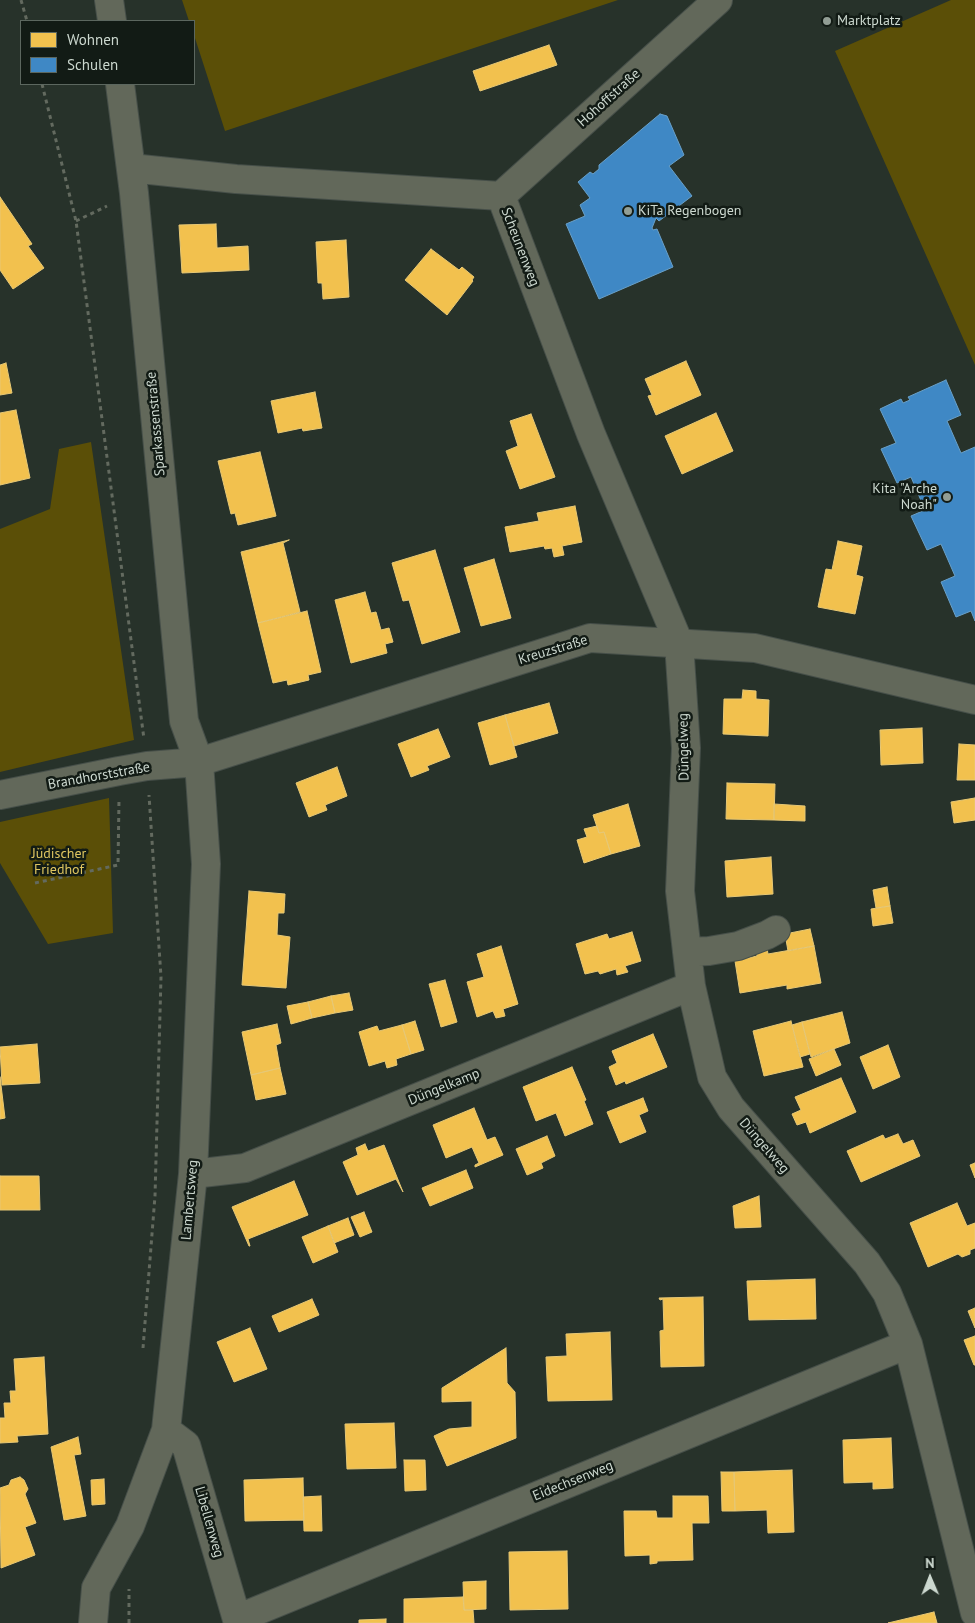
<!DOCTYPE html>
<meta charset="utf-8">
<style>
body{margin:0}
#map{position:relative;width:975px;height:1623px;overflow:hidden;background:#27322a;font-family:"PT Sans",sans-serif}
canvas{display:block}
.legend{position:absolute;left:20px;top:20px;width:175px;height:65px;box-sizing:border-box;background:#121b15;border:1px solid #5c675f;margin:0;padding:6px 9px;list-style:none;font-size:15px;color:#ccd8cf}
.legend li{display:flex;align-items:center;gap:10px;height:25px}
.legend b{width:25px;border:1px solid #5c675f}
.north{position:absolute;left:905px;top:1553px;width:50px;height:50px;-webkit-text-stroke:4px #121b15;paint-order:stroke;rotate:359deg;font-size:14px;font-weight:700;line-height:20px;text-align:center;color:#ccd8cf}
.north::after{content:'';display:block;margin:auto;width:18px;height:22px;background:#ccd8cf;clip-path:polygon(50% 0,100% 100%,50% 72%,0 100%)}
</style>
<div id="map">
<canvas width="975" height="1623"></canvas>
<ul class="legend">
<li><b style="height:14px;background:#f2c14e"></b>Wohnen</li>
<li><b style="height:14px;background:#3f88c5"></b>Schulen</li>
</ul>
<div class="north">N</div>
</div>
<script>
const context = document.querySelector('canvas').getContext('2d');
context.lineJoin = 'round';
function fill(path, color) {
  context.fillStyle = color;
  context.fill(path, 'evenodd');
}
function toPath(rows) {
  const path = new Path2D();
  for (const r of rows) {
    path.moveTo(r[0], r[1]);
    for (let i = 2; i < r.length; i += 2) path.lineTo(r[i], r[i + 1]);
  }
  return path;
}
function trace(path, color, width, dash) {
  context.strokeStyle = color;
  context.lineWidth = width;
  context.lineCap = dash ? 'butt' : 'round';
  context.setLineDash(dash || []);
  context.stroke(path);
}
function label(font, color, halo, rows, align = 'center') {
  context.font = font + ' "PT Sans",sans-serif';
  context.lineWidth = 5;
  context.setLineDash([]);
  context.textBaseline = 'middle';
  context.strokeStyle = halo;
  context.fillStyle = color;
  for (const [text, x, y, turn = 0] of rows) {
    context.save();
    context.translate(x, y);
    context.rotate((+turn || 0) * Math.PI / 180);
    context.textAlign = isNaN(turn) ? turn : align;
    if (halo) context.strokeText(text, 0, 0);
    context.fillText(text, 0, 0);
    context.restore();
  }
}
const green = toPath([
 [182,0,618,0,225,131,194,35,194,21,189,21],
 [951,0,975,0,975,365,835,51],
 [91,442,134,740,0,772,0,529,50,509,59,449],
 [109,798,113,933,48,944,0,863,0,822]
]);
const homes = toPath([
 [549,45,557,65,480,91,473,71,549,45],
 [0,197,32,244,28,246,44,268,13,289,0,270,0,197],
 [216,224,217,248,248,246,249,270,182,273,179,225,216,224],
 [346,240,349,297,323,299,322,283,318,283,316,242,346,240],
 [431,249,459,270,462,267,474,277,472,280,473,281,447,315,405,280,431,249],
 [686,361,701,395,656,415,648,396,652,395,645,379,686,361],
 [6,363,12,393,0,395,0,365,6,363],
 [315,392,322,428,303,431,302,428,278,433,271,401,315,392],
 [16,410,30,478,0,485,0,413,16,410],
 [716,413,733,451,682,474,665,436,716,413],
 [531,414,555,477,520,489,506,451,518,446,510,421,531,414],
 [260,452,276,516,238,525,235,513,231,514,218,461,260,452],
 [575,506,582,542,562,546,564,555,554,557,552,548,545,549,544,546,510,552,505,527,539,521,537,513,575,506],
 [289,540,283,543,300,612,258,623,241,552,289,540],
 [838,541,862,546,856,575,863,577,855,614,818,607,826,569,832,570,838,541],
 [435,550,460,632,422,644,409,600,403,601,392,563,435,550],
 [494,559,511,618,481,626,464,568,494,559],
 [365,592,371,613,376,612,381,630,389,628,393,642,385,644,387,653,351,663,335,600,365,592],
 [307,611,321,672,308,675,309,680,288,685,287,680,273,683,258,623,307,611],
 [743,690,756,691,756,699,769,700,768,736,723,734,724,699,742,699,743,690],
 [549,703,558,733,514,746,505,715,549,703],
 [505,715,517,757,490,765,478,723,505,715],
 [922,728,923,763,881,765,880,730,922,728],
 [438,729,450,757,427,766,429,770,411,777,398,744,438,729],
 [959,744,975,745,975,780,957,780,959,744],
 [337,767,347,796,325,805,327,810,309,817,296,783,337,767],
 [727,783,775,784,774,820,726,819,727,783],
 [975,798,975,820,954,823,951,802,975,798],
 [628,804,640,846,611,854,604,832,599,833,593,815,628,804],
 [774,804,805,806,805,821,774,820,774,804],
 [597,826,599,833,604,832,611,854,584,863,577,840,587,837,584,829,597,826],
 [771,857,773,894,727,897,725,861,771,857],
 [887,887,890,906,876,908,873,890,887,887],
 [249,891,285,894,284,913,278,913,277,935,290,937,286,988,242,985,249,891],
 [890,906,893,923,873,926,871,909,890,906],
 [810,929,814,946,788,951,785,934,810,929],
 [632,932,641,961,625,966,628,972,617,975,616,969,600,974,598,971,585,974,576,944,607,934,609,939,632,932],
 [501,946,518,1004,503,1009,505,1016,496,1018,493,1011,477,1017,467,982,484,977,477,954,501,946],
 [814,946,821,983,787,989,787,985,740,993,735,961,757,956,756,950,767,948,768,954,814,946],
 [445,980,457,1022,441,1027,429,984,445,980],
 [349,993,353,1010,335,1013,331,996,349,993],
 [331,996,335,1013,312,1018,308,1002,331,996],
 [308,1002,312,1018,291,1024,287,1006,308,1002],
 [842,1012,850,1043,811,1057,802,1022,842,1012],
 [415,1021,424,1050,411,1054,402,1025,415,1021],
 [791,1021,803,1067,764,1076,753,1031,791,1021],
 [802,1022,810,1054,800,1057,792,1025,802,1022],
 [277,1024,281,1043,276,1045,280,1068,251,1075,242,1032,277,1024],
 [402,1025,411,1054,396,1059,397,1065,387,1068,385,1061,369,1066,359,1032,377,1026,379,1031,402,1025],
 [653,1034,667,1067,626,1084,625,1081,616,1085,609,1067,617,1063,612,1051,653,1034],
 [37,1044,40,1083,2,1085,0,1047,37,1044],
 [888,1045,900,1077,873,1089,860,1057,888,1045],
 [834,1049,841,1065,816,1076,809,1059,834,1049],
 [572,1067,586,1100,584,1101,593,1124,565,1136,556,1113,536,1121,523,1087,572,1067],
 [280,1068,286,1094,256,1100,251,1075,280,1068],
 [0,1077,5,1118,0,1119,0,1077],
 [841,1078,856,1112,810,1133,806,1122,797,1125,792,1114,801,1110,795,1097,841,1078],
 [643,1098,648,1111,639,1115,646,1132,620,1143,607,1112,643,1098],
 [474,1108,487,1140,495,1137,503,1155,475,1167,475,1165,479,1163,472,1147,446,1158,433,1125,474,1108],
 [898,1134,903,1144,913,1140,920,1156,861,1182,847,1151,883,1135,885,1139,898,1134],
 [547,1136,555,1156,541,1163,543,1168,527,1175,516,1149,547,1136],
 [365,1144,368,1151,384,1145,403,1192,396,1179,357,1195,343,1162,358,1155,356,1148,365,1144],
 [975,1163,975,1178,970,1165,975,1163],
 [466,1170,473,1188,430,1206,422,1188,466,1170],
 [0,1176,39,1176,40,1210,0,1210,0,1176],
 [294,1181,308,1215,248,1239,250,1246,249,1246,232,1207,294,1181],
 [759,1196,761,1227,735,1228,733,1206,759,1196],
 [957,1203,967,1226,975,1223,975,1248,970,1250,970,1254,962,1257,958,1254,928,1267,910,1223,957,1203],
 [364,1212,372,1232,360,1237,351,1217,364,1212],
 [348,1218,354,1235,334,1243,328,1226,348,1218],
 [328,1226,338,1252,313,1263,302,1237,328,1226],
 [815,1279,816,1319,749,1320,747,1281,815,1279],
 [703,1297,704,1366,661,1367,660,1331,664,1330,663,1299,660,1300,659,1298,703,1297],
 [312,1299,319,1315,279,1332,272,1316,312,1299],
 [975,1308,975,1328,968,1311,975,1308],
 [250,1328,267,1369,234,1382,217,1342,250,1328],
 [610,1332,612,1400,548,1401,546,1357,567,1356,566,1334,610,1332],
 [975,1336,975,1365,974,1365,964,1340,975,1336],
 [506,1348,507,1383,515,1392,516,1438,447,1466,434,1436,449,1429,472,1427,472,1401,442,1402,442,1388,506,1348],
 [44,1357,48,1434,17,1436,18,1442,0,1443,0,1418,5,1418,4,1403,11,1403,10,1391,16,1391,14,1359,44,1357],
 [394,1423,396,1468,347,1469,345,1424,394,1423],
 [78,1437,81,1454,74,1455,86,1516,64,1520,51,1447,78,1437],
 [891,1438,893,1488,873,1489,873,1482,844,1483,843,1440,891,1438],
 [404,1460,425,1460,426,1490,405,1491,404,1460],
 [792,1470,794,1532,768,1533,767,1510,735,1511,734,1472,792,1470],
 [721,1472,734,1472,735,1511,722,1511,721,1472],
 [20,1477,24,1480,28,1489,25,1494,36,1523,25,1527,35,1555,1,1568,0,1488,9,1485,11,1480,20,1477],
 [303,1478,304,1520,245,1521,244,1480,303,1478],
 [104,1479,105,1504,92,1505,91,1480,104,1479],
 [321,1496,322,1531,304,1531,303,1497,321,1496],
 [673,1496,708,1496,709,1523,692,1523,693,1560,657,1561,657,1563,650,1564,650,1555,625,1556,624,1511,656,1511,657,1518,673,1518,673,1496],
 [567,1551,568,1609,510,1610,509,1552,567,1551],
 [486,1581,486,1609,464,1610,463,1582,486,1581],
 [463,1597,464,1610,473,1610,474,1623,404,1623,404,1599,463,1597],
 [934,1612,937,1623,888,1623,934,1612],
 [386,1619,386,1623,359,1623,359,1620,386,1619]
]);
const schools = toPath([
 [660,114,667,116,684,155,669,166,692,196,659,221,656,218,652,228,653,230,657,229,673,267,599,299,566,224,585,216,580,205,590,198,578,182,590,172,593,174,599,169,599,165,660,114],
 [946,380,961,415,947,421,961,453,975,447,975,621,971,611,956,617,941,582,955,576,941,544,927,550,911,516,925,510,911,477,897,483,881,449,896,443,880,409,901,399,903,403,910,400,908,397,946,380]
]);
const path = toPath([
 [21,0,27,21],
 [42,84,76,221,144,739],
 [76,221,107,206],
 [35,883,118,865,119,799],
 [143,1348,155,1196,161,977,149,795],
 [129,1623,129,1589]
]);
const minor = toPath([
 [109,0,112,21],
 [131,168,236,179,501,196],
 [501,196,591,434,679,643,686,748,680,891,691,986,712,1077,731,1108,867,1263,887,1293,908,1344,975,1613],
 [501,196,718,0],
 [0,795,119,771,147,766,199,762,590,638,755,648,975,700],
 [687,952,709,951,738,946,767,935,776,930],
 [193,1174,245,1168,691,986],
 [166,1430,186,1445,238,1623],
 [237,1619,908,1344],
 [93,1623,96,1588,130,1526,166,1430,193,1174,206,864,199,762,184,721,134,193,120,84]
]);
const markers = [
 [827,21,5,"#929e95"],
 [628,211,5,"#929e95"],
 [947,497,5,"#929e95"]
];
const poiNames = [
 ["Marktplatz",837,21],
 ["KiTa Regenbogen",638,211],
 ["Kita \"Arche",937,489,"right"],
 ["Noah\"",937,505,"right"]
];
const streetNames = [
 ["Hohoffstraße",609,98,-42],
 ["Scheunenweg",520,247,69],
 ["Sparkassenstraße",156,424,-95],
 ["Kreuzstraße",553,650,-17],
 ["Düngelweg",684,747,-91],
 ["Brandhorststraße",99,776,-10],
 ["Düngelkamp",444,1087,-22],
 ["Düngelweg",764,1146,49],
 ["Lambertsweg",190,1200,-85],
 ["Eidechsenweg",573,1481,-22],
 ["Libellenweg",209,1522,74]
];
const parkNames = [
 ["Jüdischer",59,854],
 ["Friedhof",59,870]
];
fill(green, '#5b4f07');
fill(homes, '#f2c14e');
trace(homes, '#e7c875', 1);
fill(schools, '#3f88c5');
trace(schools, '#69a0c8', 1);
trace(minor, '#464f49', 30);
trace(path, '#636a5f', 3, [4, 4]);
trace(minor, '#62685a', 28);
for (const [x, y, r, color] of markers) {
  const dot = new Path2D();
  dot.arc(x, y, r, 0, 2 * Math.PI);
  context.fillStyle = color;
  context.fill(dot);
  trace(dot, '#121b15', 2);
}
label('14px', '#ccd8cf', '#121b15', poiNames, 'left');
label('14px', '#ccd8cf', '#121b15', streetNames);
label('14px', '#dec560', '#121b15', parkNames);
</script>
